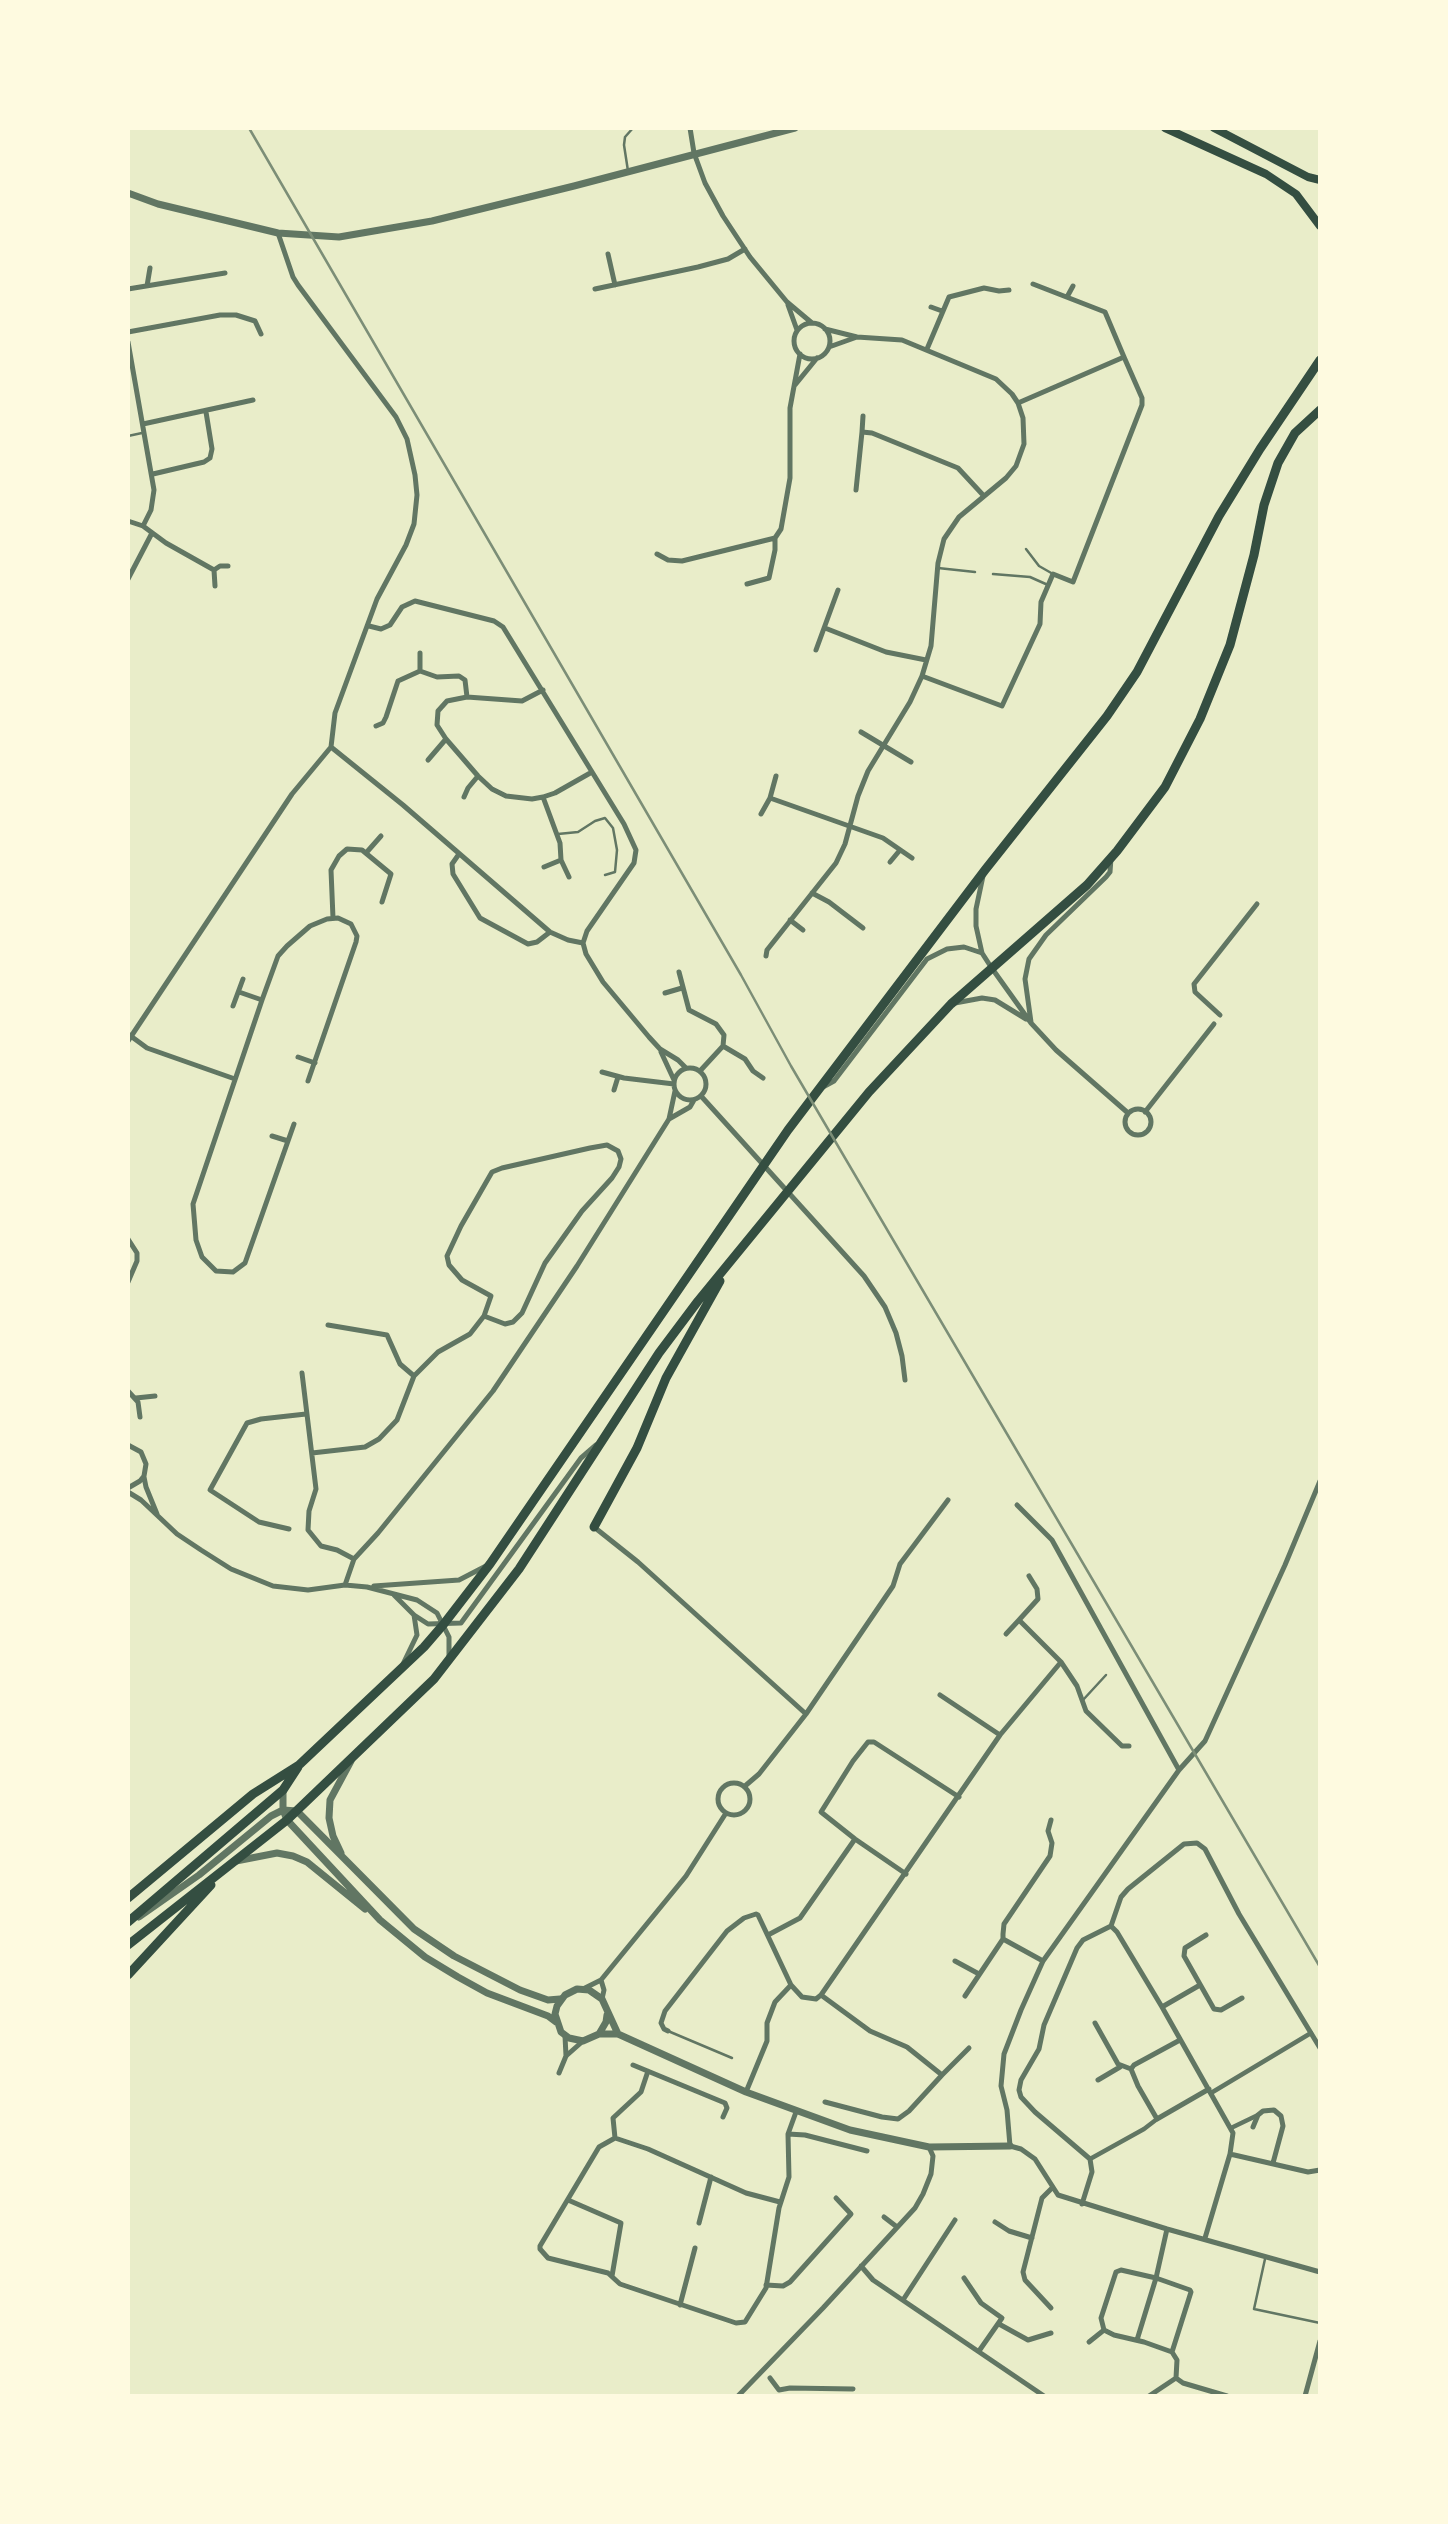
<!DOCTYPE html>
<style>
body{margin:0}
#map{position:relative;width:1448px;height:2524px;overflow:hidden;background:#e9edc9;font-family:"Public Sans",sans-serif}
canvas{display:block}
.frame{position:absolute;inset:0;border:130px solid #fefae0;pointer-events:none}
</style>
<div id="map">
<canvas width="1448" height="2524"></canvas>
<div class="frame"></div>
</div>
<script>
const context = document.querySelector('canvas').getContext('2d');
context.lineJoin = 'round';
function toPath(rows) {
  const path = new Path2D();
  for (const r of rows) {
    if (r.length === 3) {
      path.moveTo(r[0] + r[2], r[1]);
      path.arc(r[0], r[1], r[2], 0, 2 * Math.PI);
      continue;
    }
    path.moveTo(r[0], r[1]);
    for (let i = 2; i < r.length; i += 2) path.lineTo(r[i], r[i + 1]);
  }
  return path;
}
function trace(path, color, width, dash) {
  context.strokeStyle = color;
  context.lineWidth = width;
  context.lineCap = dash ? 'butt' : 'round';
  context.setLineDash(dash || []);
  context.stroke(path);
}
const service = toPath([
 [628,171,624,145,625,137,633,128],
 [128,436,142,433],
 [1026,549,1039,566,1053,574],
 [938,568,975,572],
 [993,574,1030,577,1048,585],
 [558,834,578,832,595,821,605,818,613,828,617,850,615,872,605,875],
 [1083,1700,1106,1675],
 [668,2031,732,2058],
 [1265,2259,1254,2309,1320,2323]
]);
const pedestrian = toPath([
 [1211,2093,1311,2033],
 [1231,2128,1258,2115],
 [1090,2159,1144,2129,1157,2119]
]);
const minor = toPath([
 [690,128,694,153,705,183,723,216,750,257,787,302,812,323],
 [608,254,615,285],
 [147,286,150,268],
 [128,289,225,273],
 [595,289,698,267,728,259,745,249],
 [1067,297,1073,286],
 [788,305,797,330],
 [931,307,942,311],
 [812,341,18],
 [128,332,220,315,236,315,255,321,261,334],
 [128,342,154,490,151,510,143,526],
 [829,347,857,337],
 [927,349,949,297,984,288,999,291,1009,290],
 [795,385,817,358],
 [1018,403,1124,357,1105,312,1033,284],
 [143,424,253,400],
 [862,432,863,416],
 [153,474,204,462,210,458,212,449,206,412],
 [856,490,862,432,872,433,958,468,983,495],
 [128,521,143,526,166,543,214,570],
 [657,554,668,560,682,561,775,538],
 [128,579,152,533],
 [747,584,769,578,775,550,775,538,781,529,790,478,790,408,800,354],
 [215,586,214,570,220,566,228,566],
 [369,626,381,629,390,625,402,607,415,601,494,621,503,627,624,824,636,850,634,863,587,931,583,943,586,954,603,982,649,1037,660,1049,678,1060,686,1068],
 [825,628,886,652,926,660],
 [816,650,838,590],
 [420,653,420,671,437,677,459,676,465,680,467,697],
 [922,676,1002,706,1040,624,1041,602,1053,574,1073,582,1142,405,1142,398,1124,357],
 [543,690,522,701,467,697,447,701,438,711,437,725,446,739,478,776,492,789,506,796,532,799,543,797,555,793,592,772],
 [376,726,383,723,386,717,398,681,420,671],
 [861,732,911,762],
 [331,747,403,805,550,932,568,940,583,943],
 [428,760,446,739],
 [464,797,468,788,478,776],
 [543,797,560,843,561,860,569,877],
 [770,798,883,838,912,858],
 [761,814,770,798,776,776],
 [366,853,381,836],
 [459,854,452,864,453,874,480,918,528,944,537,942,550,932],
 [890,862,900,850],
 [544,867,561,860],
 [983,876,976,909,976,926,982,953,991,967,1031,1023,1056,1050,1128,1113],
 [812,893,829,902,863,928],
 [333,918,331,870,339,856,347,849,362,850,391,874,382,902],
 [790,920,803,930],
 [766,956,767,950,836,863,845,844,858,796,868,771,910,702,922,676,931,646,938,563,944,539,959,517,1006,478,1016,466,1024,444,1023,418,1018,403,1012,394,996,379,902,340,857,337,825,329],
 [679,972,689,1010,716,1024,724,1035,723,1046,700,1071],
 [239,992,262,1000],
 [665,993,682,988],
 [955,1003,982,998,995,1000,1026,1019],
 [233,1006,243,979],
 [1220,1015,1195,992,1194,984,1257,904],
 [1031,1022,1025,979,1029,959,1046,935,1106,877,1110,872,1111,858],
 [128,1034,147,1048,235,1079],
 [128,1041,292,794,331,747,335,713,377,599,406,545,414,524,417,495,415,475,407,439,396,417,298,285,293,277,278,233],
 [723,1046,745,1059,753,1071,763,1078],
 [661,1052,674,1080],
 [298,1057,315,1063],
 [690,1084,16],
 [602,1072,624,1078,674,1084],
 [823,1087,834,1081,927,959,947,949,964,947,982,953],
 [614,1090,618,1077],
 [701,1096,864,1276,885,1307,896,1333,902,1356,905,1380],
 [1138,1122,13],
 [1145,1112,1214,1024],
 [669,1119,690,1107,694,1100],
 [294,1124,245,1263,233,1272,216,1271,202,1257,196,1240,193,1204,262,1000,278,956,287,946,310,926,327,919,338,918,351,924,357,936,356,942,308,1081],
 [272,1136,288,1141],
 [128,1239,137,1253,137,1261,128,1282],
 [328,1325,387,1335,400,1364,414,1376],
 [302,1373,316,1489,309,1511,308,1530,321,1546,337,1550,354,1559],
 [128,1391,138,1402,140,1417],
 [136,1398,155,1396],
 [128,1445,141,1452,146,1464,144,1476,140,1481,128,1488],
 [312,1453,365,1447,379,1439,397,1420,414,1376,438,1352,470,1334,484,1316,491,1296,462,1280,449,1265,447,1256,461,1226,492,1172,502,1168,590,1148,607,1145,618,1151,621,1159,619,1167,612,1178,582,1211,545,1263,522,1313,513,1322,505,1324,484,1316],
 [144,1477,146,1487,157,1514],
 [1320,1481,1285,1565,1205,1741,1179,1770,1043,1961,1021,2010,1004,2054,1001,2086,1007,2110,1010,2146,1021,2149,1035,2159,1058,2195,1167,2229,1320,2272],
 [128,1492,141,1500,177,1534,201,1550,231,1569,273,1586,308,1590,345,1585,367,1587,417,1600,437,1613,449,1637,449,1657],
 [1017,1505,1052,1540,1179,1770],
 [594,1527,638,1562,806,1714],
 [289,1529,259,1522,210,1490,247,1423,261,1419,306,1414],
 [1029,1576,1037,1589,1038,1599,1019,1620,1061,1662],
 [345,1585,354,1559,378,1533,493,1391,577,1266,669,1119,675,1091],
 [374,1586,459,1580,486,1566],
 [394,1595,414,1615,428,1624,461,1623,581,1458,596,1445],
 [1006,1634,1019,1620],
 [403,1664,417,1635,414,1615],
 [940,1695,1000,1735],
 [734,1799,16],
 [745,1786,759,1774,806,1714,893,1586,900,1564,948,1500],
 [906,1874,855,1839,821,1812,853,1761,868,1742,874,1742,959,1797],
 [1111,1926,1121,1897,1128,1889,1184,1844,1197,1843,1205,1849,1239,1914,1320,2048],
 [1111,1926,1117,1932,1162,2007,1233,2133,1230,2154,1205,2238],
 [768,1935,800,1918,855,1839],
 [1206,1935,1185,1948,1184,1956,1214,2009,1221,2010,1242,1998],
 [955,1961,979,1974],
 [1043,1961,1003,1939,1003,1934,1004,1924,1050,1856,1052,1843,1048,1831,1051,1820],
 [601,1980,604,1990,602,1999],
 [583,1989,601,1980,686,1876,726,1813],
 [821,1995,1000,1735,1061,1662,1077,1686,1086,1711,1122,1746,1129,1746],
 [965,1996,1003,1939],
 [1162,2007,1200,1985],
 [1095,2023,1118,2064,1131,2069],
 [668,2031,664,2029,661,2023,665,2011,727,1931,744,1918,756,1914,758,1915,791,1985,802,1997,816,1999,821,1995,870,2031,907,2047,942,2075,969,2048],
 [565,2036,566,2056],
 [633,2065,725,2103,727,2108,723,2117],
 [1131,2069,1138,2086,1157,2119,1209,2089],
 [1131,2069,1134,2065,1180,2040],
 [559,2073,566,2056,583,2041],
 [1098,2080,1120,2067],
 [746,2092,767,2041,767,2023,775,2002,791,1985],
 [825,2102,882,2117,898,2119,909,2111,942,2075],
 [1253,2127,1258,2115,1263,2111,1274,2110,1281,2116,1283,2126,1273,2163],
 [788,2134,805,2135,867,2151],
 [615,2138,613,2118,641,2092,648,2071],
 [1230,2154,1308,2172,1320,2170],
 [568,2200,621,2223,612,2276],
 [780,2202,746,2193,648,2149,615,2138,599,2147,540,2246,540,2249,548,2258,608,2273,620,2284,736,2323,745,2322,766,2288,779,2208,789,2177,788,2134,796,2112],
 [1082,2204,1092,2172,1090,2159,1035,2112,1021,2097,1019,2090,1021,2080,1039,2049,1044,2025,1077,1948,1083,1940,1111,1926],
 [884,2217,897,2227],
 [995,2222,1009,2231,1032,2238],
 [699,2223,711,2177],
 [861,2266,873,2280,1044,2396],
 [964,2278,981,2303,1002,2318,979,2351],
 [766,2285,783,2286,790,2282,851,2214,836,2198],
 [903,2300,955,2220],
 [680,2305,695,2248],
 [1051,2308,1025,2280,1023,2272,1042,2198,1053,2187],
 [999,2324,1028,2340,1051,2333],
 [1137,2340,1156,2278,1167,2229],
 [1089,2342,1104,2330],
 [1172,2352,1191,2292,1190,2290,1156,2278,1121,2270,1116,2272,1101,2318,1104,2330,1114,2335,1144,2342,1172,2352,1177,2360,1176,2378],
 [770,2378,779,2390,790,2388,853,2389],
 [738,2396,823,2308,915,2208,923,2194,931,2174,933,2156,929,2147],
 [1149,2396,1176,2378,1183,2383,1227,2396],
 [1305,2396,1320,2341]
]);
const tertiary = toPath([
 [128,193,158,204,278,233,339,237,432,221,574,186,795,128],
 [283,1790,283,1810,287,1820,380,1920,425,1957,458,1977,487,1993,548,2016,556,2022],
 [341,1853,333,1836,329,1818,330,1800,351,1761],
 [236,1861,277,1853,293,1856,307,1862,365,1909],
 [139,1917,199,1875,271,1816,283,1810,297,1811,414,1929,454,1956,520,1990,548,2000,560,1999],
 [607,2015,606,2022,599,2034,583,2041,569,2038,561,2032,555,2014,557,2006,565,1995,577,1989,589,1990,602,1999,618,2034],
 [599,2034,618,2034,746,2092,850,2130,929,2147,1010,2146]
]);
const secondary = toPath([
 [1165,128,1266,174,1296,194,1320,226],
 [1214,128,1308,177,1320,180]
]);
const primary = toPath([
 [594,1527,637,1448,666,1378,720,1281],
 [128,1898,253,1794,299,1765,424,1647,443,1625,490,1564,788,1130,985,870,1107,716,1137,672,1219,516,1260,449,1320,360],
 [128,1922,283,1790,298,1767],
 [128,1945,287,1820,434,1679,519,1569,659,1353,698,1301,869,1092,951,1004,1087,885,1117,851,1165,787,1200,719,1230,645,1254,555,1264,505,1278,463,1295,433,1320,410],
 [128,1975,211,1885]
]);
const rail = toPath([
 [249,128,741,975,791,1066,1320,1967]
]);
trace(service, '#617663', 2.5);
trace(pedestrian, '#617663', 4.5);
trace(minor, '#617663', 5);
trace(tertiary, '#617663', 7);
trace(secondary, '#344e41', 8);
trace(primary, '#344e41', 9);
trace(rail, '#7c8e77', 2.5);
</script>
